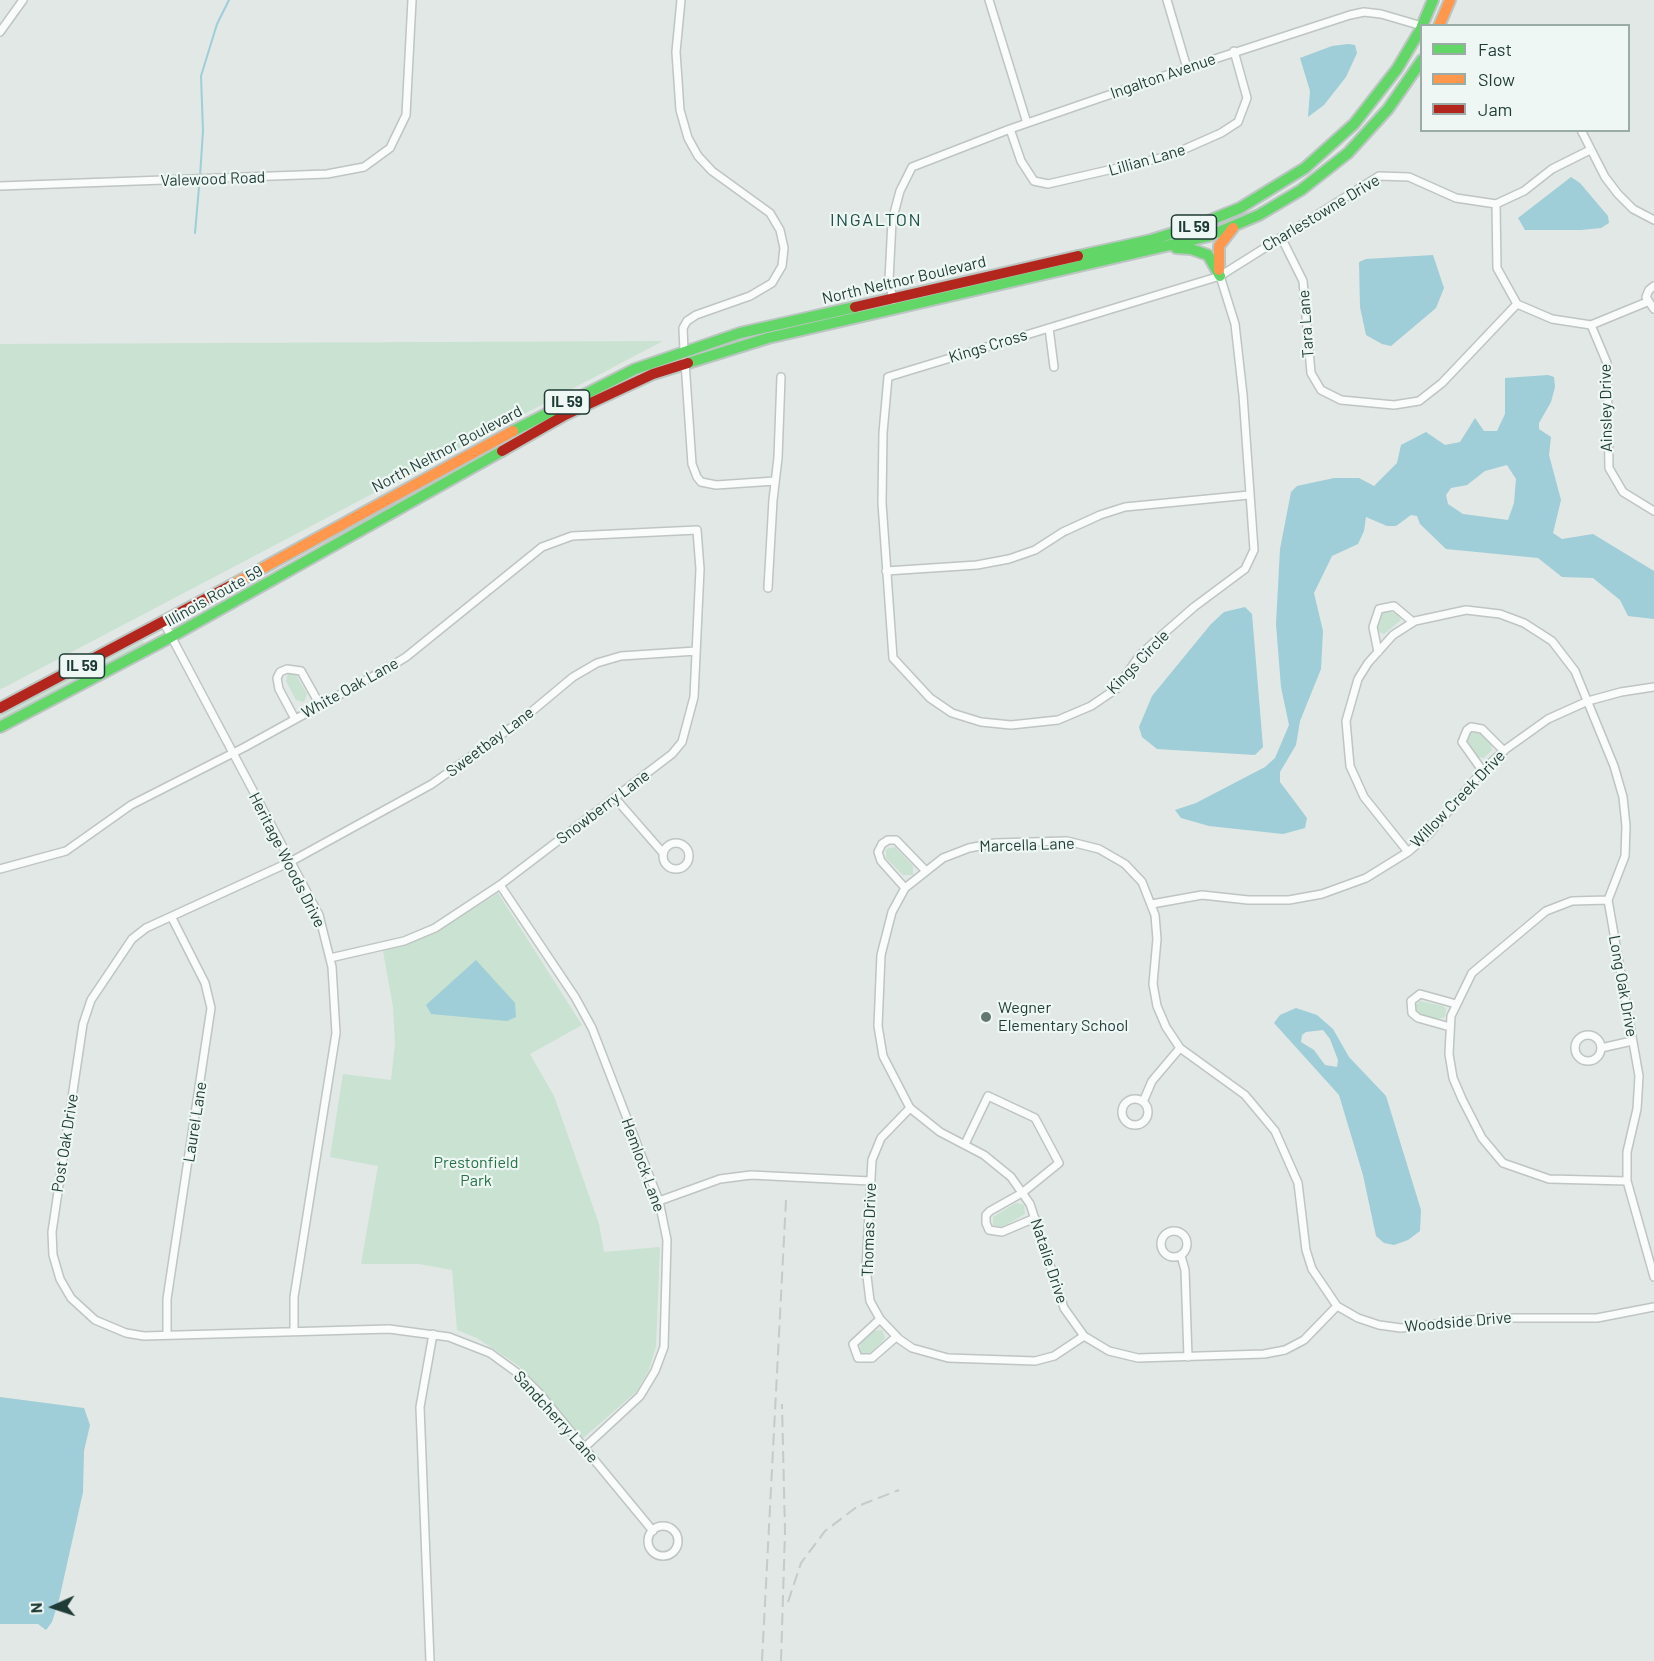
<!DOCTYPE html>
<style>
body{margin:0}
#map{position:relative;width:1654px;height:1661px;overflow:hidden;background:#e1e8e5;font-family:Barlow,sans-serif}
canvas{display:block}
.legend{position:absolute;left:1420px;top:24px;width:210px;height:108px;box-sizing:border-box;background:#eef7f3;border:2px solid #9baca7;margin:0;padding:8px 10px;list-style:none;font-size:18px;color:#1f3b35}
.legend li{display:flex;align-items:center;gap:12px;height:30px}
.legend b{width:30px;border:2px solid #9baca7}
.north{position:absolute;left:24px;top:1577px;width:60px;height:60px;-webkit-text-stroke:4px #eef7f3;paint-order:stroke;rotate:267deg;font-size:16px;font-weight:700;line-height:24px;text-align:center;color:#1f3b35}
.north::after{content:'';display:block;margin:auto;width:21px;height:27px;background:#1f3b35;clip-path:polygon(50% 0,100% 100%,50% 72%,0 100%)}
</style>
<div id="map">
<canvas width="1654" height="1661"></canvas>
<ul class="legend">
<li><b style="height:8px;background:#63d668"></b>Fast</li>
<li><b style="height:8px;background:#ff974d"></b>Slow</li>
<li><b style="height:8px;background:#b3261e"></b>Jam</li>
</ul>
<div class="north">N</div>
</div>
<script>
const context = document.querySelector('canvas').getContext('2d');
context.lineJoin = 'round';
function fill(path, color) {
  context.fillStyle = color;
  context.fill(path, 'evenodd');
}
function toPath(rows) {
  const path = new Path2D();
  for (const r of rows) {
    if (r.length === 3) {
      path.moveTo(r[0] + r[2], r[1]);
      path.arc(r[0], r[1], r[2], 0, 2 * Math.PI);
      continue;
    }
    path.moveTo(r[0], r[1]);
    for (let i = 2; i < r.length; i += 2) path.lineTo(r[i], r[i + 1]);
  }
  return path;
}
function trace(path, color, width, dash) {
  context.strokeStyle = color;
  context.lineWidth = width;
  context.lineCap = dash ? 'butt' : 'round';
  context.setLineDash(dash || []);
  context.stroke(path);
}
function label(font, color, halo, rows, align = 'center') {
  context.font = font + ' Barlow,sans-serif';
  context.lineWidth = 4.5;
  context.setLineDash([]);
  context.textBaseline = 'middle';
  context.strokeStyle = halo;
  context.fillStyle = color;
  for (const [text, x, y, turn = 0] of rows) {
    context.save();
    context.translate(x, y);
    context.rotate((+turn || 0) * Math.PI / 180);
    context.textAlign = isNaN(turn) ? turn : align;
    if (halo) context.strokeText(text, 0, 0);
    context.fillText(text, 0, 0);
    context.restore();
  }
}
const green = toPath([
 [663,341,5,687,0,689,0,344],
 [434,480,353,529,316,548,355,523],
 [1386,611,1398,614,1401,620,1384,634,1379,632,1376,626,1378,617],
 [143,641,144,644,0,720,0,715],
 [288,673,295,673,307,694,304,702,296,700,286,681],
 [1479,732,1491,745,1492,750,1484,758,1477,757,1466,742,1470,733],
 [895,847,913,866,913,875,903,875,886,858,886,849],
 [498,893,582,1025,530,1054,554,1096,599,1224,604,1252,660,1247,656,1346,649,1370,637,1391,582,1439,519,1366,477,1338,457,1330,452,1270,419,1264,361,1264,378,1166,330,1157,343,1074,391,1080,395,1044,393,1007,383,951,438,931],
 [1420,1001,1443,1006,1446,1009,1445,1017,1438,1019,1418,1014,1415,1006],
 [1016,1203,1024,1205,1025,1214,1002,1227,993,1225,993,1217],
 [882,1330,885,1338,881,1343,869,1354,861,1354,860,1344,874,1331]
]);
const water = toPath([
 [1348,44,1355,45,1357,53,1346,77,1324,105,1308,117,1310,91,1300,58,1332,46],
 [1571,177,1580,183,1608,216,1609,223,1601,228,1581,230,1525,230,1518,218],
 [1433,255,1444,288,1436,308,1391,346,1382,344,1366,335,1360,307,1359,262,1366,259],
 [1548,375,1554,377,1555,387,1551,402,1539,423,1539,429,1551,437,1549,455,1561,500,1553,533,1562,539,1593,534,1654,571,1654,619,1628,616,1620,600,1593,578,1562,577,1538,558,1446,549,1420,524,1417,516,1411,515,1396,526,1387,526,1366,517,1364,531,1358,544,1332,556,1314,593,1323,631,1321,669,1300,721,1296,745,1280,772,1280,782,1307,818,1305,828,1283,834,1209,826,1181,818,1175,810,1196,803,1265,767,1275,758,1289,725,1281,687,1276,624,1280,549,1291,492,1297,486,1334,478,1359,478,1374,486,1397,463,1401,445,1426,432,1445,445,1460,442,1475,418,1484,431,1497,431,1505,414,1505,378],
 [1507,465,1516,479,1514,503,1508,520,1463,514,1448,504,1446,495,1451,488,1467,485,1485,471],
 [1245,607,1252,614,1263,747,1255,755,1157,749,1142,737,1139,727,1152,696,1211,624,1224,612],
 [476,960,515,1003,516,1017,507,1021,431,1014,426,1005],
 [1296,1008,1317,1015,1333,1029,1349,1057,1386,1096,1421,1210,1420,1231,1408,1240,1394,1245,1384,1243,1376,1236,1363,1175,1339,1095,1274,1023,1280,1015],
 [1323,1030,1330,1039,1338,1060,1337,1067,1325,1065,1314,1050,1301,1042,1302,1035,1306,1032],
 [0,1397,84,1408,90,1425,84,1451,83,1492,59,1600,52,1622,46,1630,38,1624,0,1624]
]);
const stream = toPath([
 [200,176,203,131,201,76,217,24,229,0],
 [195,233,199,187]
]);
const street = toPath([
 [681,0,676,52,680,110,688,138,698,156,712,171,770,213,780,230,784,248,782,266,772,283,750,296,696,315,687,321,683,328,684,351],
 [989,0,1027,123],
 [1167,0,1187,68],
 [0,32,23,0],
 [1010,129,1021,161,1034,181,1048,184,1169,156,1221,133,1238,122,1247,98,1234,51],
 [1581,130,1605,177,1618,194,1633,209,1654,220],
 [0,186,327,174,364,167,390,148,406,115,412,0],
 [1496,204,1497,268,1517,304,1552,319,1591,325],
 [1281,237,1303,281,1311,373,1321,390,1341,400,1394,405,1419,401,1442,383,1517,304],
 [1220,276,1235,324,1243,395,1254,550,1245,569,1194,607,1162,635,1140,655,1116,689,1091,706,1058,720,1011,725,981,722,952,713,930,698,893,658,882,503,883,433,888,377,1220,276,1379,176,1409,177,1456,198,1496,204,1524,191,1552,169,1590,150],
 [1654,286,1649,290,1646,297,1654,309],
 [893,300,889,280,892,221,900,191,912,167,1010,129,1187,68,1350,15,1364,12,1381,14,1422,26],
 [1591,325,1607,363,1609,468,1623,492,1654,511],
 [1591,325,1647,302],
 [1049,328,1054,367],
 [685,362,692,464,697,477,701,482,716,485,775,481],
 [886,571,977,565,1009,559,1035,550,1063,532,1100,515,1125,507,1249,495],
 [768,588,773,500,778,458,781,377],
 [163,621,319,915,332,967,336,1033,294,1297,294,1331],
 [1378,652,1373,627,1379,609,1394,606,1413,622],
 [295,719,279,689,277,678,280,672,287,669,301,671,320,705],
 [1482,770,1462,742,1467,730,1471,727,1482,729,1504,751],
 [615,798,663,853],
 [676,856,13],
 [1408,852,1364,797,1350,766,1346,721,1358,679,1368,663,1393,635,1415,621,1466,610,1500,614,1524,623,1552,641,1575,671,1614,766,1623,797,1626,826,1625,856,1608,900,1639,1076,1637,1109,1627,1152,1627,1181,1654,1277],
 [0,869,66,851,131,805,245,747,388,668,406,657,542,547,572,536,697,530,700,569,694,697,682,742,672,754,500,885,435,928,404,941,330,958],
 [500,885,575,997,592,1028,659,1201,667,1240,664,1347,655,1371,640,1396,585,1447],
 [905,888,881,861,878,852,882,844,888,840,896,840,925,870],
 [1608,900,1572,901,1546,911,1472,973,1451,1016,1449,1054,1453,1078,1462,1099,1482,1138,1503,1163,1549,1179,1627,1181],
 [1152,904,1202,895,1248,900,1289,900,1322,894,1366,878,1408,852,1429,834,1484,769,1506,749,1548,719,1588,701,1621,692,1654,687],
 [1450,1027,1418,1018,1412,1013,1411,1001,1420,994,1456,1004],
 [1588,1048,13],
 [1601,1048,1632,1041],
 [1135,1112,13],
 [1143,1102,1152,1081,1180,1048],
 [910,1108,881,1138,872,1160,866,1268,870,1301,880,1319,899,1339,912,1348,948,1358,1035,1361,1054,1356,1084,1336],
 [965,1144,988,1096,1035,1118,1059,1163,1022,1193,990,1211,986,1215,986,1223,989,1230,1002,1232,1035,1218],
 [659,1201,720,1179,751,1175,870,1181],
 [1174,1244,13],
 [1181,1256,1185,1270,1188,1357],
 [1337,1306,1304,1340,1285,1350,1264,1354,1138,1358,1109,1351,1084,1336,1064,1308,1030,1204,1011,1177,984,1155,940,1132,910,1108,883,1056,878,1026,881,955,892,912,905,888,943,858,969,848,995,843,1067,841,1099,849,1125,864,1142,882,1155,915,1157,939,1153,984,1157,1006,1166,1027,1180,1048,1245,1095,1275,1131,1298,1183,1306,1250,1312,1269,1337,1306,1358,1318,1379,1325,1401,1328,1490,1318,1597,1318,1654,1307],
 [880,1319,853,1344,858,1358,872,1358,896,1337],
 [167,1335,167,1299,211,1008,205,983,172,918],
 [663,1541,15],
 [653,1531,539,1393,523,1377,490,1353,449,1337,389,1329,144,1336,126,1333,95,1320,71,1298,60,1279,53,1255,52,1232,83,1024,91,1000,132,939,146,928,290,862,432,784,519,722,573,677,597,663,621,656,696,651],
 [430,1661,420,1407,433,1334]
]);
const fast = toPath([
 [1422,26,1433,0],
 [1176,248,1191,249,1208,255,1220,276],
 [1078,256,1151,240,1196,226,1240,208,1305,168,1354,124,1397,69,1422,27],
 [688,363,768,338,1209,236,1259,215,1301,190,1348,153,1388,109,1422,60],
 [513,431,635,369,740,333,855,307],
 [0,727,171,637,502,451]
]);
const slow = toPath([
 [1439,26,1450,0],
 [1219,270,1219,246,1233,228],
 [230,586,513,431]
]);
const jam = toPath([
 [855,307,1078,256],
 [502,451,565,415,653,374,688,363],
 [0,708,230,586]
]);
const rail = toPath([
 [788,1602,801,1563,825,1531,858,1506,899,1490],
 [762,1661,786,1200],
 [781,1661,785,1532,782,1404]
]);
const markers = [
 [986,1017,6,"#637873"]
];
const shields = [
 [1194,227,45],
 [567,402,45],
 [82,666,45]
];
const shieldNames = [
 ["IL 59",1194,227],
 ["IL 59",567,402],
 ["IL 59",82,666]
];
const streetNames = [
 ["Ingalton Avenue",1163,76,-19],
 ["Lillian Lane",1147,160,-16],
 ["Valewood Road",213,179,-2],
 ["Charlestowne Drive",1321,213,-31],
 ["North Neltnor Boulevard",904,280,-13],
 ["Tara Lane",1306,324,-94],
 ["Kings Cross",988,346,-17],
 ["Ainsley Drive",1606,408,-91],
 ["North Neltnor Boulevard",447,449,-28],
 ["Illinois Route 59",214,596,-29],
 ["Kings Circle",1138,662,-46],
 ["White Oak Lane",350,688,-29],
 ["Sweetbay Lane",490,742,-37],
 ["Willow Creek Drive",1458,799,-46],
 ["Snowberry Lane",603,807,-37],
 ["Marcella Lane",1027,845,-2],
 ["Heritage Woods Drive",287,860,63],
 ["Long Oak Drive",1623,986,80],
 ["Laurel Lane",195,1122,-81],
 ["Post Oak Drive",65,1143,-81],
 ["Hemlock Lane",643,1165,70],
 ["Thomas Drive",869,1230,-88],
 ["Natalie Drive",1049,1261,72],
 ["Woodside Drive",1458,1322,-5],
 ["Sandcherry Lane",556,1417,48]
];
const poiNames = [
 ["Wegner",998,1008],
 ["Elementary School",998,1026]
];
const parkNames = [
 ["Prestonfield",476,1163],
 ["Park",476,1181]
];
const neighbourhoodNames = [
 ["INGALTON",876,220]
];
fill(green, '#c9e2d2');
fill(water, '#9fcdd8');
trace(stream, '#9fcdd8', 2);
trace(street, '#bec5c2', 10);
trace(fast, '#bbc5c2', 14);
trace(slow, '#bbc5c2', 14);
trace(jam, '#bbc5c2', 14);
trace(street, '#fafcfb', 7);
trace(fast, '#63d668', 10);
trace(slow, '#ff974d', 10);
trace(jam, '#b3261e', 10);
trace(rail, '#c6cac9', 2, [12, 6]);
for (const [x, y, r, color] of markers) {
  const dot = new Path2D();
  dot.arc(x, y, r, 0, 2 * Math.PI);
  context.fillStyle = color;
  context.fill(dot);
  trace(dot, '#eef7f3', 2);
}
for (const [x, y, w] of shields) {
  const box = new Path2D();
  box.roundRect(x - w / 2, y - 12, w, 24, 4.5);
  context.fillStyle = '#eef7f3';
  context.fill(box);
  trace(box, '#1f3b35', 1.5);
}
label('bold 15px', '#1f3b35', null, shieldNames);
label('16px', '#1f3b35', '#eef7f3', streetNames);
label('16px', '#1f3b35', '#eef7f3', poiNames, 'left');
label('16px', '#277349', '#eef7f3', parkNames);
context.letterSpacing = '1.5px';
label('18px', '#1a4d44', '#eef7f3', neighbourhoodNames);
context.letterSpacing = '0px';
</script>
